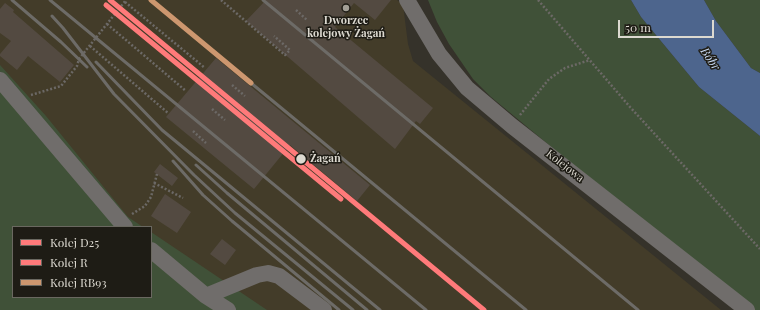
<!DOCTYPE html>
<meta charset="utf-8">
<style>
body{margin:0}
#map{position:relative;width:760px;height:310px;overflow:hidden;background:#35322a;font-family:"Playfair Display",serif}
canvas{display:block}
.legend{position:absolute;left:12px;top:226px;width:140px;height:72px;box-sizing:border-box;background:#1e1c15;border:1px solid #6a6860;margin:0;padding:5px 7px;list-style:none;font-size:12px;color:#dcd9d0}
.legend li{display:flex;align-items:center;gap:8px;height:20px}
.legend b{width:20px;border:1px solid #6a6860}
.scale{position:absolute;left:618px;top:20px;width:96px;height:18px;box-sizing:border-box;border:2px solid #dcd9d0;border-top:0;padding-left:5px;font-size:12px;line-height:14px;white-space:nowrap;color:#dcd9d0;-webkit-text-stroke:3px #1e1c15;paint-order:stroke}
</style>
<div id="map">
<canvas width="760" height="310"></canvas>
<ul class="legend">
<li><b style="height:5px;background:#ff7a7a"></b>Kolej D25</li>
<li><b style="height:5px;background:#fe7a7a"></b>Kolej R</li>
<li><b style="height:5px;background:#cd976f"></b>Kolej RB93</li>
</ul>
<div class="scale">50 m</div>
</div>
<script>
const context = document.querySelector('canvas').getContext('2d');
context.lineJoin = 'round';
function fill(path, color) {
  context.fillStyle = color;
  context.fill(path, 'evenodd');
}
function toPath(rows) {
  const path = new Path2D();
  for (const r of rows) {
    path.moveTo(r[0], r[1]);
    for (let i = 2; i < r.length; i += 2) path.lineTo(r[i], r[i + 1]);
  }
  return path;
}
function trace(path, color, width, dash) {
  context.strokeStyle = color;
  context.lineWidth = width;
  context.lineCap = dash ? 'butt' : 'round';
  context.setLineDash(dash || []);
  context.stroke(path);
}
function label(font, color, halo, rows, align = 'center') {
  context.font = font + ' "Playfair Display",serif';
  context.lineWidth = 3;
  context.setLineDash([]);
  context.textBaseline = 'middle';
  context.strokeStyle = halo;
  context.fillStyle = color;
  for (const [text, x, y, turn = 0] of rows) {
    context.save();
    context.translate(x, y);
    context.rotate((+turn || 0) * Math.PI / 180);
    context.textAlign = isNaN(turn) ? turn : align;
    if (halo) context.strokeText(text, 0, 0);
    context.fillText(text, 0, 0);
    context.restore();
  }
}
const built = toPath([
 [0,0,397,0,403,5,408,44,413,61,721,310,256,310,151,239,151,227,133,227,0,71]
]);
const green = toPath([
 [428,0,631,0,641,17,699,87,760,136,760,310,753,310,601,188,491,97,473,79,449,44,437,22],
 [704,0,760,0,760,73,751,68,716,21],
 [0,65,46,116,128,217,143,227,13,227,13,297,151,297,151,232,267,310,0,310]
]);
const water = toPath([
 [631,0,704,0,716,21,751,68,760,73,760,136,699,87,641,17]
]);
const building = toPath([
 [266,0,391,0,375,20,354,3,335,27,433,108,420,124,416,121,395,149,246,21],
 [5,3,14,10,13,12,74,65,60,82,28,56,17,70,0,56,0,54,11,41,0,33,0,9],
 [216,58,370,185,357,201,290,145,254,189,166,117],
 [160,164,178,178,172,186,154,172],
 [165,194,191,212,177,233,151,216],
 [222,239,236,250,225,265,210,254]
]);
const path = toPath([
 [221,0,285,55,290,50,274,36],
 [538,0,630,107,760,249],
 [125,2,205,68],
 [296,10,307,20],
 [107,24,186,91],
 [90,46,168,113],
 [232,85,245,96],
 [31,95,61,86,77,66,79,59,126,0],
 [212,109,225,120],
 [520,115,549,79,565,68,590,60],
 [193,131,206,143],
 [154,183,183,198],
 [132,214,145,206,151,197,157,174]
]);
const minor = toPath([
 [407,0,439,54,467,88,512,126,747,310],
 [0,80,125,227],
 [151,250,206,296,228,310],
 [206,296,257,275,268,273,279,276,324,310]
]);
const rail = toPath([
 [12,0,61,42,87,67],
 [50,0,426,310],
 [263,0,638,310],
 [52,16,63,28,114,94,194,175,235,213,353,310],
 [96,62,162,130,380,310],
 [251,83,526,310],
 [173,161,203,195,232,221,339,310],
 [196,165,227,193,367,310]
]);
const rail1 = toPath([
 [110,0,484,310]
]);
const rail2 = toPath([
 [106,5,341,199]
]);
const rail3 = toPath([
 [151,0,251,83]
]);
const markers = [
 [346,8,4,"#a29f96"],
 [301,159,5.5,"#dcd9d0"]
];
const poiNames = [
 ["Dworzec",346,21],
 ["kolejowy Żagań",346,34]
];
const stopNames = [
 ["Żagań",310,159]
];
const streetNames = [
 ["Kolejowa",565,166,38]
];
const waterNames = [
 ["Bóbr",710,59,56]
];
fill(built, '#433c29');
fill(green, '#405138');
fill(water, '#4d658d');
fill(building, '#534a41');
trace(path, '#6c6966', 2.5, [2, 2]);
trace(minor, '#706d6b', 16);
trace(rail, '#6d6b67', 3);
trace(rail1, '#ff7a7a', 5);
trace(rail2, '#fe7a7a', 5);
trace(rail3, '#cd976f', 5);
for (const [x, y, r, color] of markers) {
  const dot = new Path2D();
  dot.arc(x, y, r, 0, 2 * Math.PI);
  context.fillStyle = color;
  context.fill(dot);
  trace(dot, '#1e1c15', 1.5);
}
label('bold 11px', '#dcd9d0', '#1e1c15', poiNames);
label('bold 11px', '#dcd9d0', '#1e1c15', stopNames, 'left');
label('11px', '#dcd9d0', '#1e1c15', streetNames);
label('italic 12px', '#c7d9f5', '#1e1c15', waterNames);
</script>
